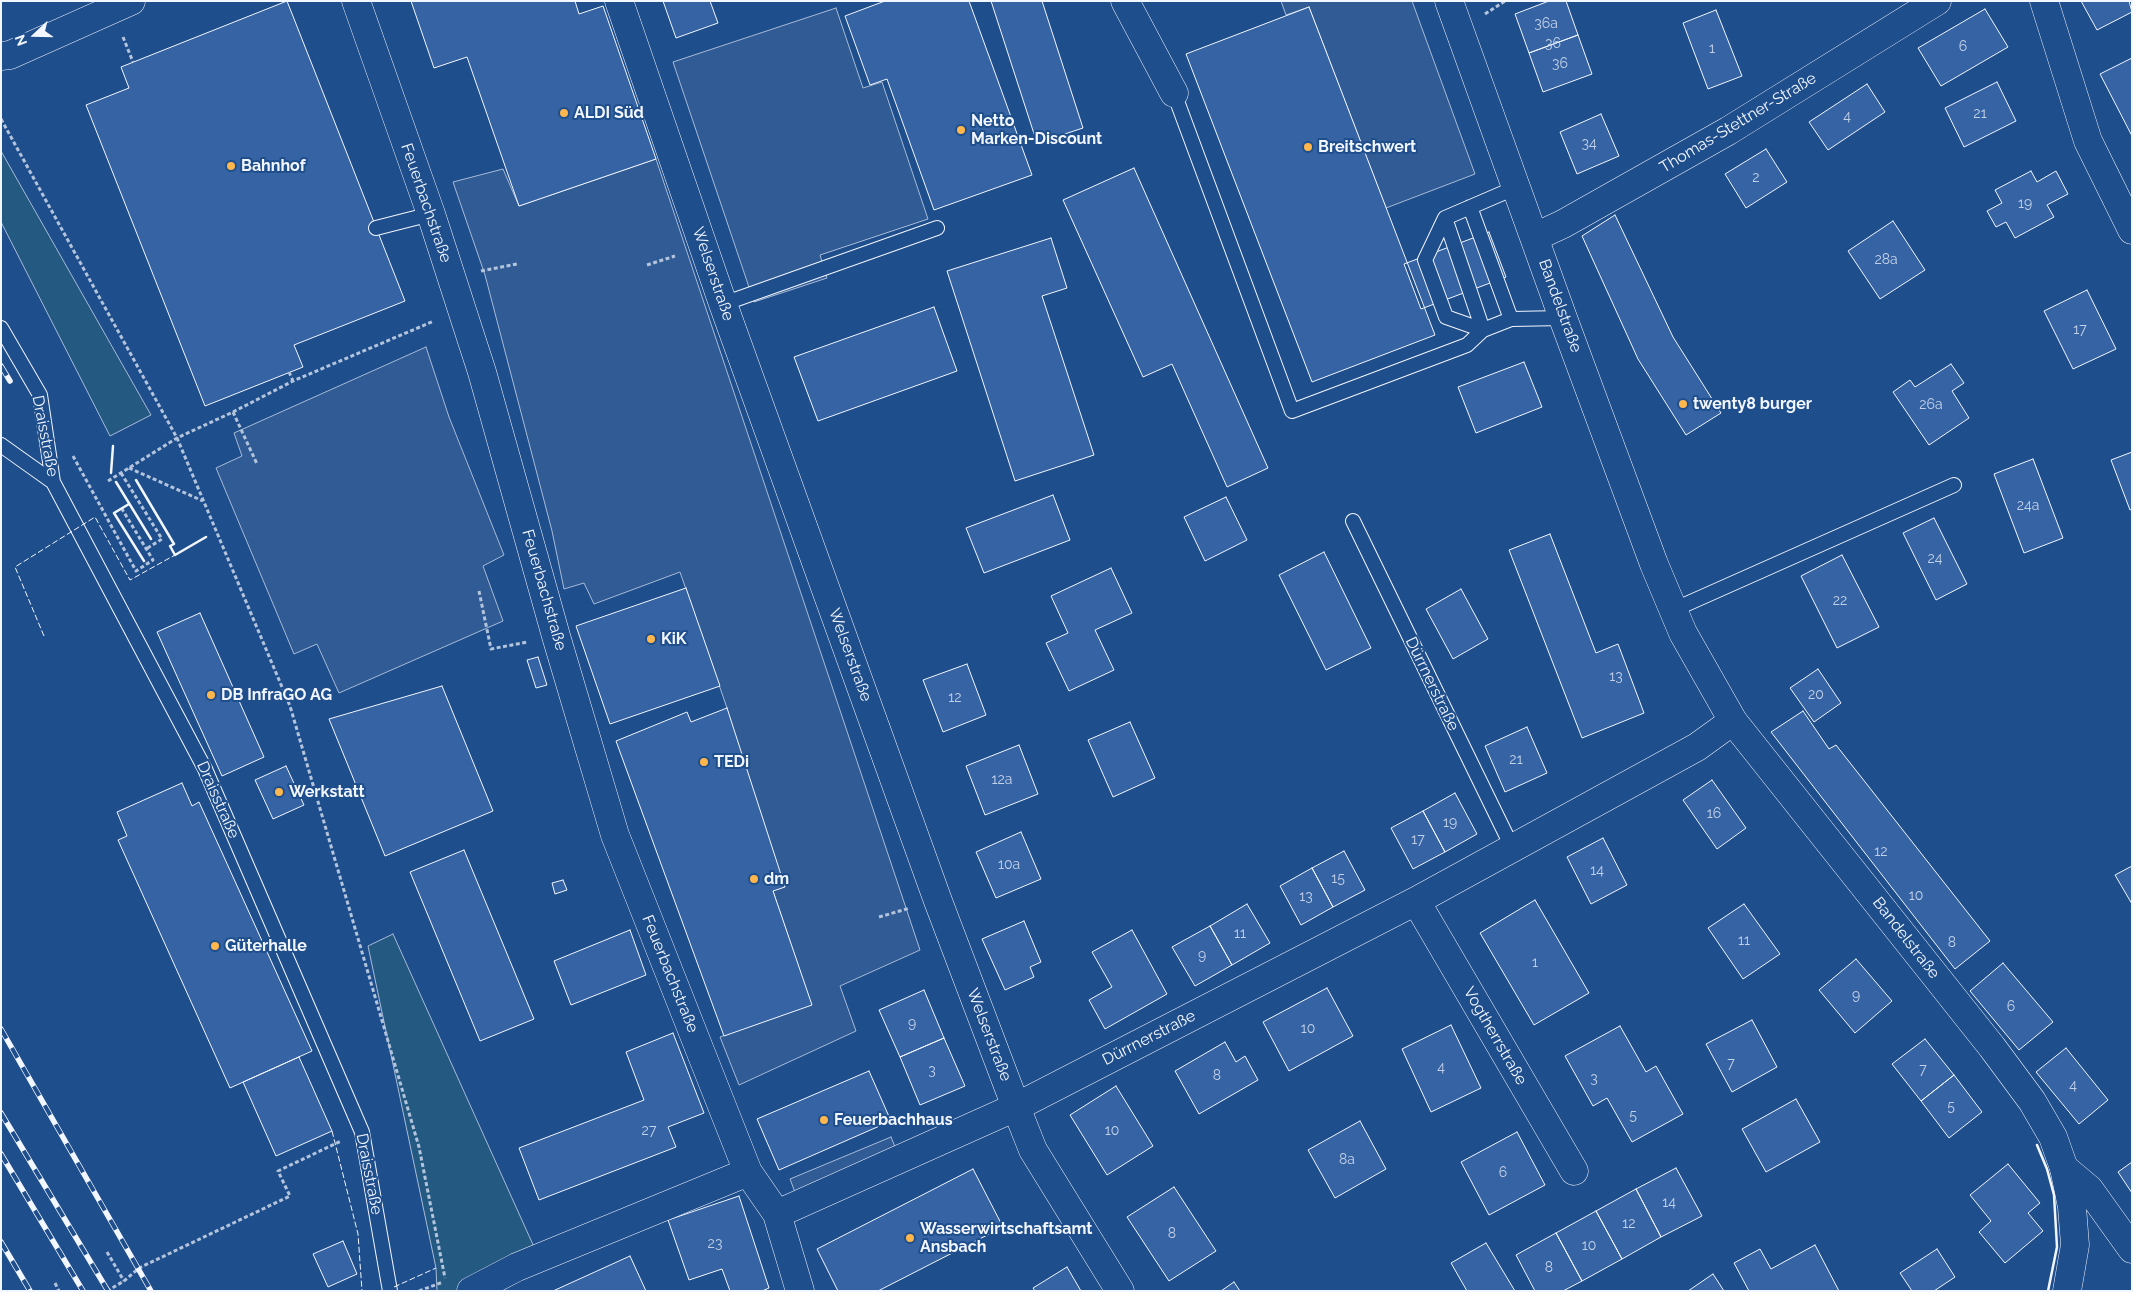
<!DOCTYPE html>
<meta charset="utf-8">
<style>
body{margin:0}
#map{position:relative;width:2133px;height:1292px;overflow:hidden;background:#1f4e8c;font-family:Raleway,sans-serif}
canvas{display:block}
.frame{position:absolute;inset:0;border:2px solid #f2f6ff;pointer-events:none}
.north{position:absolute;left:10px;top:10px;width:50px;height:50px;-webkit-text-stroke:4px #1f4e8c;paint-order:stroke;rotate:249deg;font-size:14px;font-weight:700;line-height:20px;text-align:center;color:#f2f6ff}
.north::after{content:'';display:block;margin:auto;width:18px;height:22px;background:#f2f6ff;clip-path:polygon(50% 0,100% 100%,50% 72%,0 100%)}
</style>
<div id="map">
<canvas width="2133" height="1292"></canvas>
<div class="frame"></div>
<div class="north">N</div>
</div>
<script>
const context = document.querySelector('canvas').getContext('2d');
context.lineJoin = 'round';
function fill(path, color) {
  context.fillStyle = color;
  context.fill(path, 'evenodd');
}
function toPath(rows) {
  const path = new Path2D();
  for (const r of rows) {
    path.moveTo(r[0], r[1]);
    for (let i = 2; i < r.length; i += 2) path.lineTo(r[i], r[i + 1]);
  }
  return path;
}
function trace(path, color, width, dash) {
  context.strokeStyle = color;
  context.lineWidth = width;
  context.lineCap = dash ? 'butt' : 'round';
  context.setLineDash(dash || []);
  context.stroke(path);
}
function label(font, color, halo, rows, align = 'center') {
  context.font = font + ' Raleway,sans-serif';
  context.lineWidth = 4;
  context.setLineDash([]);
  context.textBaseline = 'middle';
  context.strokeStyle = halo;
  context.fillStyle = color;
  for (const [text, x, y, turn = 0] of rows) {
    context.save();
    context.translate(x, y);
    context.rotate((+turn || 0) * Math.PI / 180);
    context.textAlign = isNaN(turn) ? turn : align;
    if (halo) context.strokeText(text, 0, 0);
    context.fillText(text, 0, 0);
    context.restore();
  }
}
const green = toPath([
 [1,151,151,415,110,436,1,222,1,151],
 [393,934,539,1258,461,1291,437,1291,436,1268,368,946,393,934]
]);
const parking = toPath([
 [1281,1,1412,1,1475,174,1386,208,1309,7,1286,15,1281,1],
 [836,8,863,88,882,82,928,219,820,255,827,278,754,302,673,62,836,8],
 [656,159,920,950,840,986,856,1031,739,1085,720,1037,811,1004,773,891,727,708,680,572,594,604,584,583,564,589,552,531,485,275,453,182,503,169,519,206,656,159],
 [426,347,449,417,504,555,483,566,503,621,339,693,317,644,294,654,216,468,242,456,234,433,426,347],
 [891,1137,900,1159,799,1203,790,1179,891,1137]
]);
const building = toPath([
 [287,1,405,301,294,345,303,367,205,406,86,105,129,88,121,67,287,1],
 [411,1,575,1,579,14,603,6,656,159,519,206,467,57,434,68,411,1],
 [663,1,710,1,718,23,676,38,663,1],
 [885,1,969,1,1032,175,934,210,887,79,870,85,845,16,885,1],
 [991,1,1042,1,1083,128,1037,143,991,1],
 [1549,1,1566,1,1578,35,1529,53,1515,14,1549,1],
 [2081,1,2129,1,2132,12,2097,30,2081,1],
 [1309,7,1435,335,1312,382,1186,54,1309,7],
 [1985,9,2008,47,1941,86,1918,48,1985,9],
 [1716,10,1742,76,1708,89,1683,23,1716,10],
 [1578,35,1592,74,1543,92,1529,53,1578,35],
 [2132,58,2132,136,2100,74,2132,58],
 [1997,82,2016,121,1964,147,1945,108,1997,82],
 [1867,84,1885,112,1828,150,1809,122,1867,84],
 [1601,114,1619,156,1577,174,1560,132,1601,114],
 [1766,149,1787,182,1746,208,1725,174,1766,149],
 [1134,168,1268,468,1227,487,1172,364,1143,377,1063,200,1134,168],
 [2031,171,2037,182,2056,171,2068,194,2047,205,2054,217,2015,238,2006,222,1996,227,1987,211,2002,203,1995,190,2031,171],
 [1615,215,1673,337,1721,413,1686,435,1638,359,1582,236,1615,215],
 [1893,221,1925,270,1880,299,1848,251,1893,221],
 [1489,232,1506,277,1421,309,1404,264,1489,232],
 [1051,238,1067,288,1042,296,1094,455,1015,481,947,271,1051,238],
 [2087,290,2116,349,2073,369,2044,311,2087,290],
 [934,307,957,371,818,421,794,357,934,307],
 [1524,362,1542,407,1476,433,1458,387,1524,362],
 [1951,364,1964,383,1952,391,1969,418,1929,445,1893,392,1910,380,1915,387,1951,364],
 [2132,452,2132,509,2130,510,2111,460,2132,452],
 [2033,459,2063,538,2024,553,1994,474,2033,459],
 [1053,495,1070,540,984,573,966,528,1053,495],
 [1226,497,1247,540,1205,561,1184,517,1226,497],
 [1934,518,1967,584,1936,600,1903,533,1934,518],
 [1550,534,1596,653,1618,644,1644,713,1582,738,1509,550,1550,534],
 [1324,552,1371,648,1326,670,1279,575,1324,552],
 [1842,555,1879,627,1837,648,1801,576,1842,555],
 [1111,568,1132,613,1095,630,1114,670,1069,691,1046,643,1068,633,1051,596,1111,568],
 [686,588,720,686,610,724,576,626,686,588],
 [1461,589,1488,639,1453,659,1426,609,1461,589],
 [200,613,264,757,222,776,157,632,200,613],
 [538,657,547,685,536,688,527,660,538,657],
 [967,664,986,715,943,732,923,680,967,664],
 [1818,669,1841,703,1814,722,1790,688,1818,669],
 [442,686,493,811,385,856,329,719,442,686],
 [727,708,785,887,773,891,812,1005,724,1036,616,741,687,712,691,722,727,708],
 [1803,711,1829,749,1836,745,1990,941,1955,969,1771,732,1803,711],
 [1130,722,1155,778,1113,797,1088,740,1130,722],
 [1527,727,1547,773,1505,792,1485,746,1527,727],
 [1019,745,1038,794,985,815,966,766,1019,745],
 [286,766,304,805,273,819,255,780,286,766],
 [1712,780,1746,828,1717,849,1683,800,1712,780],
 [182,783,192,806,199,802,312,1051,230,1088,118,840,127,836,117,812,182,783],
 [1455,793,1477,834,1445,852,1423,811,1455,793],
 [1423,811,1445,852,1413,869,1391,828,1423,811],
 [1021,832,1041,879,996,898,976,852,1021,832],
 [1603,838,1627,885,1591,904,1567,857,1603,838],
 [464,850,534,1019,480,1041,410,872,464,850],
 [1344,851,1365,890,1333,907,1312,868,1344,851],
 [2132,866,2132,904,2115,875,2132,866],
 [1312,868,1333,907,1301,925,1280,886,1312,868],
 [563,880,567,890,555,894,552,883,563,880],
 [1535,900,1589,993,1534,1025,1480,933,1535,900],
 [1247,904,1270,943,1232,965,1210,926,1247,904],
 [1744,904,1780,954,1743,979,1708,928,1744,904],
 [1024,921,1041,962,1030,967,1034,977,1005,990,982,939,1024,921],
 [1210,926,1232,965,1195,986,1172,947,1210,926],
 [630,930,646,975,571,1005,554,961,630,930],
 [1132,930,1167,994,1105,1029,1089,1000,1112,987,1092,952,1132,930],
 [1856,959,1892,1001,1855,1033,1819,990,1856,959],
 [2003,963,2053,1022,2019,1050,1970,991,2003,963],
 [1327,988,1353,1036,1289,1071,1263,1022,1327,988],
 [924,990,944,1038,900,1057,879,1010,924,990],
 [1752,1020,1777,1067,1732,1092,1706,1044,1752,1020],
 [1451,1025,1481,1088,1431,1112,1402,1049,1451,1025],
 [1620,1026,1646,1072,1656,1066,1683,1114,1632,1142,1607,1098,1593,1106,1565,1056,1620,1026],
 [673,1033,704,1113,668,1127,676,1147,539,1200,519,1148,644,1100,626,1052,673,1033],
 [944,1038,965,1086,920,1105,900,1057,944,1038],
 [1925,1039,1954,1075,1921,1101,1892,1064,1925,1039],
 [1225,1042,1236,1062,1245,1056,1258,1080,1199,1114,1175,1071,1225,1042],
 [2066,1048,2108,1100,2079,1124,2036,1072,2066,1048],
 [299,1057,332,1131,276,1156,243,1082,299,1057],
 [869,1071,891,1121,779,1170,757,1119,869,1071],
 [1954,1075,1982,1112,1949,1138,1921,1101,1954,1075],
 [1116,1086,1153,1146,1107,1175,1070,1115,1116,1086],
 [1796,1099,1820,1142,1766,1172,1742,1129,1796,1099],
 [1360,1121,1386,1169,1335,1198,1308,1150,1360,1121],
 [1517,1132,1545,1185,1489,1215,1461,1162,1517,1132],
 [2132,1162,2132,1193,2118,1172,2132,1162],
 [2008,1164,2040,1203,2028,1213,2043,1231,2005,1263,1979,1232,1991,1221,1970,1195,2008,1164],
 [1676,1168,1702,1216,1661,1237,1636,1189,1676,1168],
 [973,1169,1003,1227,878,1291,838,1291,817,1249,973,1169],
 [1174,1187,1216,1251,1169,1281,1127,1217,1174,1187],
 [1636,1189,1661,1237,1622,1259,1596,1211,1636,1189],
 [739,1196,769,1288,762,1291,730,1291,722,1269,689,1280,668,1220,739,1196],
 [1596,1211,1622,1259,1582,1281,1556,1233,1596,1211],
 [1556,1233,1582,1281,1563,1291,1535,1291,1516,1255,1556,1233],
 [343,1241,357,1274,328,1287,313,1254,343,1241],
 [1486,1243,1515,1291,1467,1291,1451,1263,1486,1243],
 [1815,1245,1839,1291,1749,1291,1734,1263,1760,1249,1771,1269,1815,1245],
 [1937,1249,1955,1277,1934,1291,1912,1291,1900,1273,1937,1249],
 [630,1256,646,1291,553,1291,630,1256],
 [1067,1267,1081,1291,1035,1291,1033,1288,1067,1267],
 [1713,1274,1724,1291,1688,1291,1713,1274],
 [1234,1282,1240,1291,1221,1291,1234,1282]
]);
const path = toPath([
 [1485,14,1505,1],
 [123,37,133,62],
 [1,119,177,438,290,706,419,1147,445,1278],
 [647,265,675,256],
 [481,271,517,264],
 [289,372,293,381],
 [233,412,257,464],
 [73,456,136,571,153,560,122,509],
 [129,468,203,501],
 [121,473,162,539,146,549],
 [108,481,177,438,233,412,293,381,434,321],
 [479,591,491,649,527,642],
 [879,917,910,908],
 [107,1252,124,1281],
 [55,1283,59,1291],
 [107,1291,124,1281,139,1268,290,1196,278,1171,341,1141],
 [419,1291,443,1282]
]);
const service = toPath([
 [1174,93,1292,411,1467,345,1483,330,1445,218,1517,187],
 [1470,207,1511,319],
 [1445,218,1425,260,1446,317,1483,330,1511,319,1563,318],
 [376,228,431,214],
 [723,304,937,228],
 [1,328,40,395,53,482,205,769,362,1132,390,1291],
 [1,445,53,482],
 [1353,521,1512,847],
 [1673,610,1954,485]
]);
const minor = toPath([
 [356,1,431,214,482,372,556,636,615,835,748,1172,777,1214,800,1291],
 [619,1,723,304,938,901,1016,1107,1033,1150,1120,1291],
 [1125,1,1174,93],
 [2044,1,2088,141,2132,230],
 [1,56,10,55,131,1],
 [1535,237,1563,224,1728,131,1937,1],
 [1416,901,1574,1171],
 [2064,1168,2089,1189,2132,1249],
 [777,1214,1016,1107,1416,901,1697,747,1733,721],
 [471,1291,517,1267,748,1172]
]);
const tertiary = toPath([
 [1449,1,1563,318,1654,564,1683,633,1733,721,1992,1047,2032,1101,2053,1137,2064,1168,2072,1207,2075,1245,2067,1291]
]);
const rail = toPath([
 [1,366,10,381],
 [1,1029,151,1291],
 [1,1113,108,1291],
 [1,1154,83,1291],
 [1,1242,30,1291]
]);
const fence = toPath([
 [44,636,15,567,95,517,130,580,175,555],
 [332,1131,358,1234,362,1291],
 [394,1287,436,1268]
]);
const wall = toPath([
 [111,473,113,446],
 [136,480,174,544,170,546,175,555,206,537],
 [116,482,151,539],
 [129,504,114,513,144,561],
 [2037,1145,2047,1169,2054,1195,2057,1247,2048,1291]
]);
const markers = [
 [564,113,5,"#ffb74d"],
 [961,130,5,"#ffb74d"],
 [1308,147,5,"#ffb74d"],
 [231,166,5,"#ffb74d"],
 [1683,404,5,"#ffb74d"],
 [651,639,5,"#ffb74d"],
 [211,695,5,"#ffb74d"],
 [704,762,5,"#ffb74d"],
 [279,792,5,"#ffb74d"],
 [754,879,5,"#ffb74d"],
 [215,946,5,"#ffb74d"],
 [824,1120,5,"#ffb74d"],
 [910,1238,5,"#ffb74d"]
];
const numberNames = [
 ["36a",1546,24],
 ["36",1553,44],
 ["6",1963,47],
 ["1",1712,49],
 ["36",1560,64],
 ["21",1980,114],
 ["4",1847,117],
 ["34",1589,144],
 ["2",1756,178],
 ["19",2025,204],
 ["28a",1886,260],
 ["17",2080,330],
 ["26a",1931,405],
 ["24a",2028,506],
 ["24",1935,559],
 ["22",1840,601],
 ["13",1616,677],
 ["20",1816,695],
 ["12",955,698],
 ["21",1516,760],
 ["12a",1002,780],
 ["16",1714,814],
 ["19",1450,823],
 ["17",1418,840],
 ["12",1881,852],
 ["10a",1009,865],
 ["14",1597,871],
 ["15",1338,879],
 ["10",1916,896],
 ["13",1306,897],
 ["11",1240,934],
 ["11",1744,941],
 ["8",1952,943],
 ["9",1202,956],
 ["1",1535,963],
 ["9",1856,996],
 ["6",2011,1007],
 ["9",912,1024],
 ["10",1308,1029],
 ["7",1731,1064],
 ["4",1441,1068],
 ["7",1923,1070],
 ["3",932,1071],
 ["8",1217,1076],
 ["3",1594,1079],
 ["4",2073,1086],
 ["5",1951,1107],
 ["5",1633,1116],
 ["27",649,1131],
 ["10",1112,1131],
 ["8a",1347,1160],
 ["6",1503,1173],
 ["14",1669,1203],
 ["12",1629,1224],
 ["8",1172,1234],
 ["23",715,1244],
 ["10",1589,1246],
 ["8",1549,1268]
];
const poiNames = [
 ["ALDI Süd",574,113],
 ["Netto",971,121],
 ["Marken-Discount",971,139],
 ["Breitschwert",1318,147],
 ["Bahnhof",241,166],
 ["twenty8 burger",1693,404],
 ["KiK",661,639],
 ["DB InfraGO AG",221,695],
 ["TEDi",714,762],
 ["Werkstatt",289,792],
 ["dm",764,879],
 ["Güterhalle",225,946],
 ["Feuerbachhaus",834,1120],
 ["Wasserwirtschaftsamt",920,1229],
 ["Ansbach",920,1247]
];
const streetNames = [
 ["Thomas-Stettner-Straße",1738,123,-31],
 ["Feuerbachstraße",426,203,71],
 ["Welserstraße",713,274,71],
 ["Bandelstraße",1560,306,70],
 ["Draisstraße",45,436,79],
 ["Feuerbachstraße",544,590,74],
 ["Welserstraße",850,655,70],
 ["Dürrnerstraße",1432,684,64],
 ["Draisstraße",218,800,66],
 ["Bandelstraße",1906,938,52],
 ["Feuerbachstraße",670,974,68],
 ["Welserstraße",989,1035,69],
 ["Vogtherrstraße",1495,1036,60],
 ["Dürrnerstraße",1149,1038,-27],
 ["Draisstraße",369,1174,79]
];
fill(green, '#245a82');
trace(green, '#a8bbd7', 1);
fill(parking, '#305b95');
trace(parking, '#a8bbd7', 1);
fill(building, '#3563a3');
trace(building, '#f2f6ff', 1);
trace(service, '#f2f6ff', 16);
trace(minor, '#f2f6ff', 29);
trace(tertiary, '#f2f6ff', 29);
trace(path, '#b3c4dc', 3, [4, 2.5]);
trace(service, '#1f4e8c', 14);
trace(minor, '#1f4e8c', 28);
trace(tertiary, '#1f4e8c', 28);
trace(rail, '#f2f6ff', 5.5);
trace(rail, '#1f4e8c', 4, [11]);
trace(fence, '#f2f6ff', 1, [6, 2.5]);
trace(wall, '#f2f6ff', 2.5);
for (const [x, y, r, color] of markers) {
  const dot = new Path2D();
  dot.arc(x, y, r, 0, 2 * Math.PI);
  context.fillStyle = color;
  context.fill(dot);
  trace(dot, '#1f4e8c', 2);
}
label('14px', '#c3d1e8', null, numberNames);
label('bold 16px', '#f2f6ff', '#1f4e8c', poiNames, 'left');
label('16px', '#f2f6ff', '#1f4e8c', streetNames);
</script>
